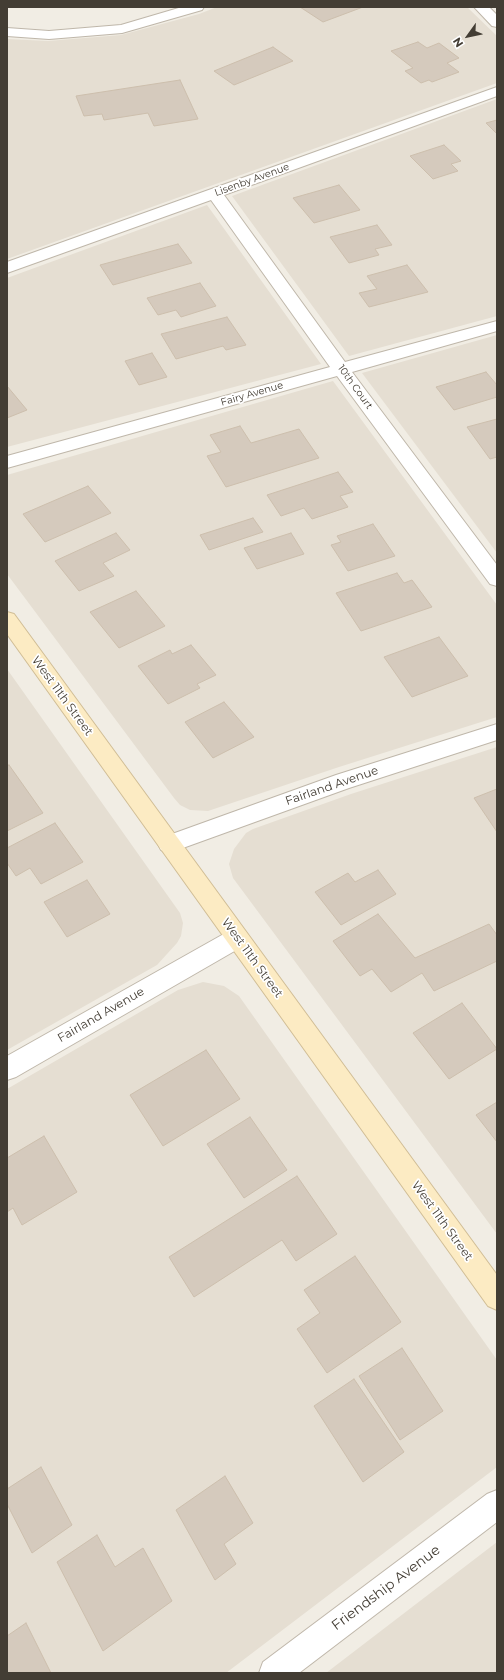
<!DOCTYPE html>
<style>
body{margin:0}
#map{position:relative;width:504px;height:1680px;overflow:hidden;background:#f1ede4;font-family:Montserrat,sans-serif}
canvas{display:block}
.frame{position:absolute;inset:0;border:8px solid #433d34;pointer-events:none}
.north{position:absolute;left:448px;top:16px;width:40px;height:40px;-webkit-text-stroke:3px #fff;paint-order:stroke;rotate:237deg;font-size:11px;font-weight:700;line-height:16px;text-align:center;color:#433d34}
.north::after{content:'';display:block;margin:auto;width:14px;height:18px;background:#433d34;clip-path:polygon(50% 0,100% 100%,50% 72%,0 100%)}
</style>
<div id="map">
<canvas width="504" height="1680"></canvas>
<div class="frame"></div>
<div class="north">N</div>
</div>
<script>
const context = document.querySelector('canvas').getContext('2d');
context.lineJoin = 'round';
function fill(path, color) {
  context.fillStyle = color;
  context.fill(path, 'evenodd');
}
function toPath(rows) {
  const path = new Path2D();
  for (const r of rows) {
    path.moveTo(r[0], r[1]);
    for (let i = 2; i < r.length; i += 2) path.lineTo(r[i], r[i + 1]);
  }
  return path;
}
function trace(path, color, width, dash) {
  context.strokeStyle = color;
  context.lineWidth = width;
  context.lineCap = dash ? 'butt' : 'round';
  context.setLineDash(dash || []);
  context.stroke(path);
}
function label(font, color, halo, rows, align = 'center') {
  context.font = font + ' Montserrat,sans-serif';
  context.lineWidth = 3.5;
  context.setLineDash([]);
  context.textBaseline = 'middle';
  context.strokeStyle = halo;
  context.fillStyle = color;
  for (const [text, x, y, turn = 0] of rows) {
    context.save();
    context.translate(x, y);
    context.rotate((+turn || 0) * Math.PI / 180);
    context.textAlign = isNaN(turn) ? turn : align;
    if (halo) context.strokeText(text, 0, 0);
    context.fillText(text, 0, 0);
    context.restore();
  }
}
const residential = toPath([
 [217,7,467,7,497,36,497,83,7,259,7,39,48,41,121,35,199,14],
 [497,99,497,316,349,356,232,196],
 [207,205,321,364,7,447,7,278],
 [497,335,497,553,362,373],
 [333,381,497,605,497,717,339,767,208,811,190,810,180,805,174,798,7,574,7,475],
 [7,669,180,913,183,923,181,936,177,943,157,965,7,1050],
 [497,747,497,1234,233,878,229,864,234,849,246,833,253,829,351,794],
 [203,982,224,986,239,996,497,1360,497,1467,226,1673,7,1673,7,1089,178,990],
 [497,1542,497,1673,326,1673]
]);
const building = toPath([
 [300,7,363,7,323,22,300,7],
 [418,42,427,48,439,43,459,58,447,63,459,72,432,82,429,80,421,83,405,71,413,68,391,51,418,42],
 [273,47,293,61,234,85,214,71,273,47],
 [180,80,198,119,154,126,148,113,104,120,102,114,84,116,76,96,180,80],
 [497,120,497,134,486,123,497,120],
 [444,145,461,161,451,164,458,171,433,179,410,156,444,145],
 [339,185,360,210,314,223,293,198,339,185],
 [377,225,392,245,375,249,379,255,349,263,330,237,377,225],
 [178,244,192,263,113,285,100,265,178,244],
 [407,265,428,292,369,307,359,293,377,289,367,276,407,265],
 [200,283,216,306,181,317,176,310,158,315,147,298,200,283],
 [227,317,246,345,226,350,223,346,176,359,161,334,227,317],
 [152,353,167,377,139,385,125,361,152,353],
 [486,372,497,385,497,397,454,410,436,387,486,372],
 [7,386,27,410,7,418,7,386],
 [497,419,497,457,490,459,467,427,497,419],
 [240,426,251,443,299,429,319,458,226,487,207,456,221,452,210,435,240,426],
 [338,472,353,492,340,496,348,507,312,519,304,508,281,516,267,495,338,472],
 [88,486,111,513,45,542,23,514,88,486],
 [253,518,263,532,209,550,200,535,253,518],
 [373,524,395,556,348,571,331,545,341,542,337,536,373,524],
 [116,533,130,550,103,563,114,576,79,591,55,561,116,533],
 [291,533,304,554,257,569,244,548,291,533],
 [397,573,404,583,412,580,432,607,361,631,336,593,397,573],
 [136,591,165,626,119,648,90,612,136,591],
 [439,637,468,676,412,697,384,657,439,637],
 [191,645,216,675,197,684,200,688,168,704,138,666,170,650,172,654,191,645],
 [224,702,254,737,213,758,185,722,224,702],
 [9,765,43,813,7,831,7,766,9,765],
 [497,789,497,832,474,798,497,789],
 [55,823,83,862,41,884,30,868,16,876,7,863,7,848,55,823],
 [378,870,396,894,341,925,315,892,348,873,355,882,378,870],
 [87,880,110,914,67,937,44,902,87,880],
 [378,914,415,958,489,924,497,935,497,961,434,991,422,973,391,992,372,969,360,976,333,941,378,914],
 [462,1003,497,1049,449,1079,413,1033,462,1003],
 [206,1050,240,1099,163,1146,130,1095,206,1050],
 [497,1102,497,1142,476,1115,497,1102],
 [250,1117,287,1170,244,1198,207,1144,250,1117],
 [44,1136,77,1192,22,1225,13,1208,7,1212,7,1158,44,1136],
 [297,1176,337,1234,296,1261,282,1240,194,1297,169,1257,297,1176],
 [355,1256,401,1322,327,1373,297,1329,320,1313,304,1290,355,1256],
 [402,1348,443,1411,400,1440,359,1376,402,1348],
 [354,1379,404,1452,363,1482,314,1406,354,1379],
 [41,1467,72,1525,32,1553,7,1504,7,1489,41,1467],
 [225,1476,253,1523,224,1544,236,1564,215,1580,176,1510,225,1476],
 [97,1535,115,1567,143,1548,172,1601,103,1651,57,1562,97,1535],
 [26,1623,51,1673,7,1673,7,1636,26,1623]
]);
const minor = toPath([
 [182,7,204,7,202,10,122,33,49,39,7,36,7,28,49,31,121,25,182,7],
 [474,7,489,7,497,15,497,27,492,26,474,7],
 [497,87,497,96,224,195,345,362,497,321,497,331,352,372,497,565,497,586,490,584,337,376,7,468,7,456,330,367,211,200,7,273,7,262,497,87],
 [497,724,497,740,349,788,169,853,161,850,158,844,161,838,336,775,497,724],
 [237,928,245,931,248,938,245,945,16,1077,7,1080,7,1056,229,931,237,928],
 [497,1490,497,1522,299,1673,259,1673,263,1662,487,1494,497,1490]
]);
const secondary = toPath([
 [7,612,14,614,497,1275,497,1310,488,1306,7,634,7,612]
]);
const farStreetnames = [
 ["Lisenby Avenue",252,180,-20],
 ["10th Court",355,387,54],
 ["Fairy Avenue",252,394,-16]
];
const streetNames = [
 ["West 11th Street",62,696,54],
 ["Fairland Avenue",332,786,-19],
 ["West 11th Street",252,958,54],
 ["Fairland Avenue",101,1015,-30],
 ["West 11th Street",442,1221,54]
];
const nearStreetnames = [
 ["Friendship Avenue",386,1588,-37]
];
fill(residential, '#e5ded2');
fill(building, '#d5cabd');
trace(building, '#cdbfad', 1);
trace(minor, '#bfb7aa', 2);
trace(secondary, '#d0bd95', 2);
fill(minor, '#fff');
fill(secondary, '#fcebc3');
label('10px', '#433d34', '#fff', farStreetnames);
label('12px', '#433d34', '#fff', streetNames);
label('14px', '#433d34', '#fff', nearStreetnames);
</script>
